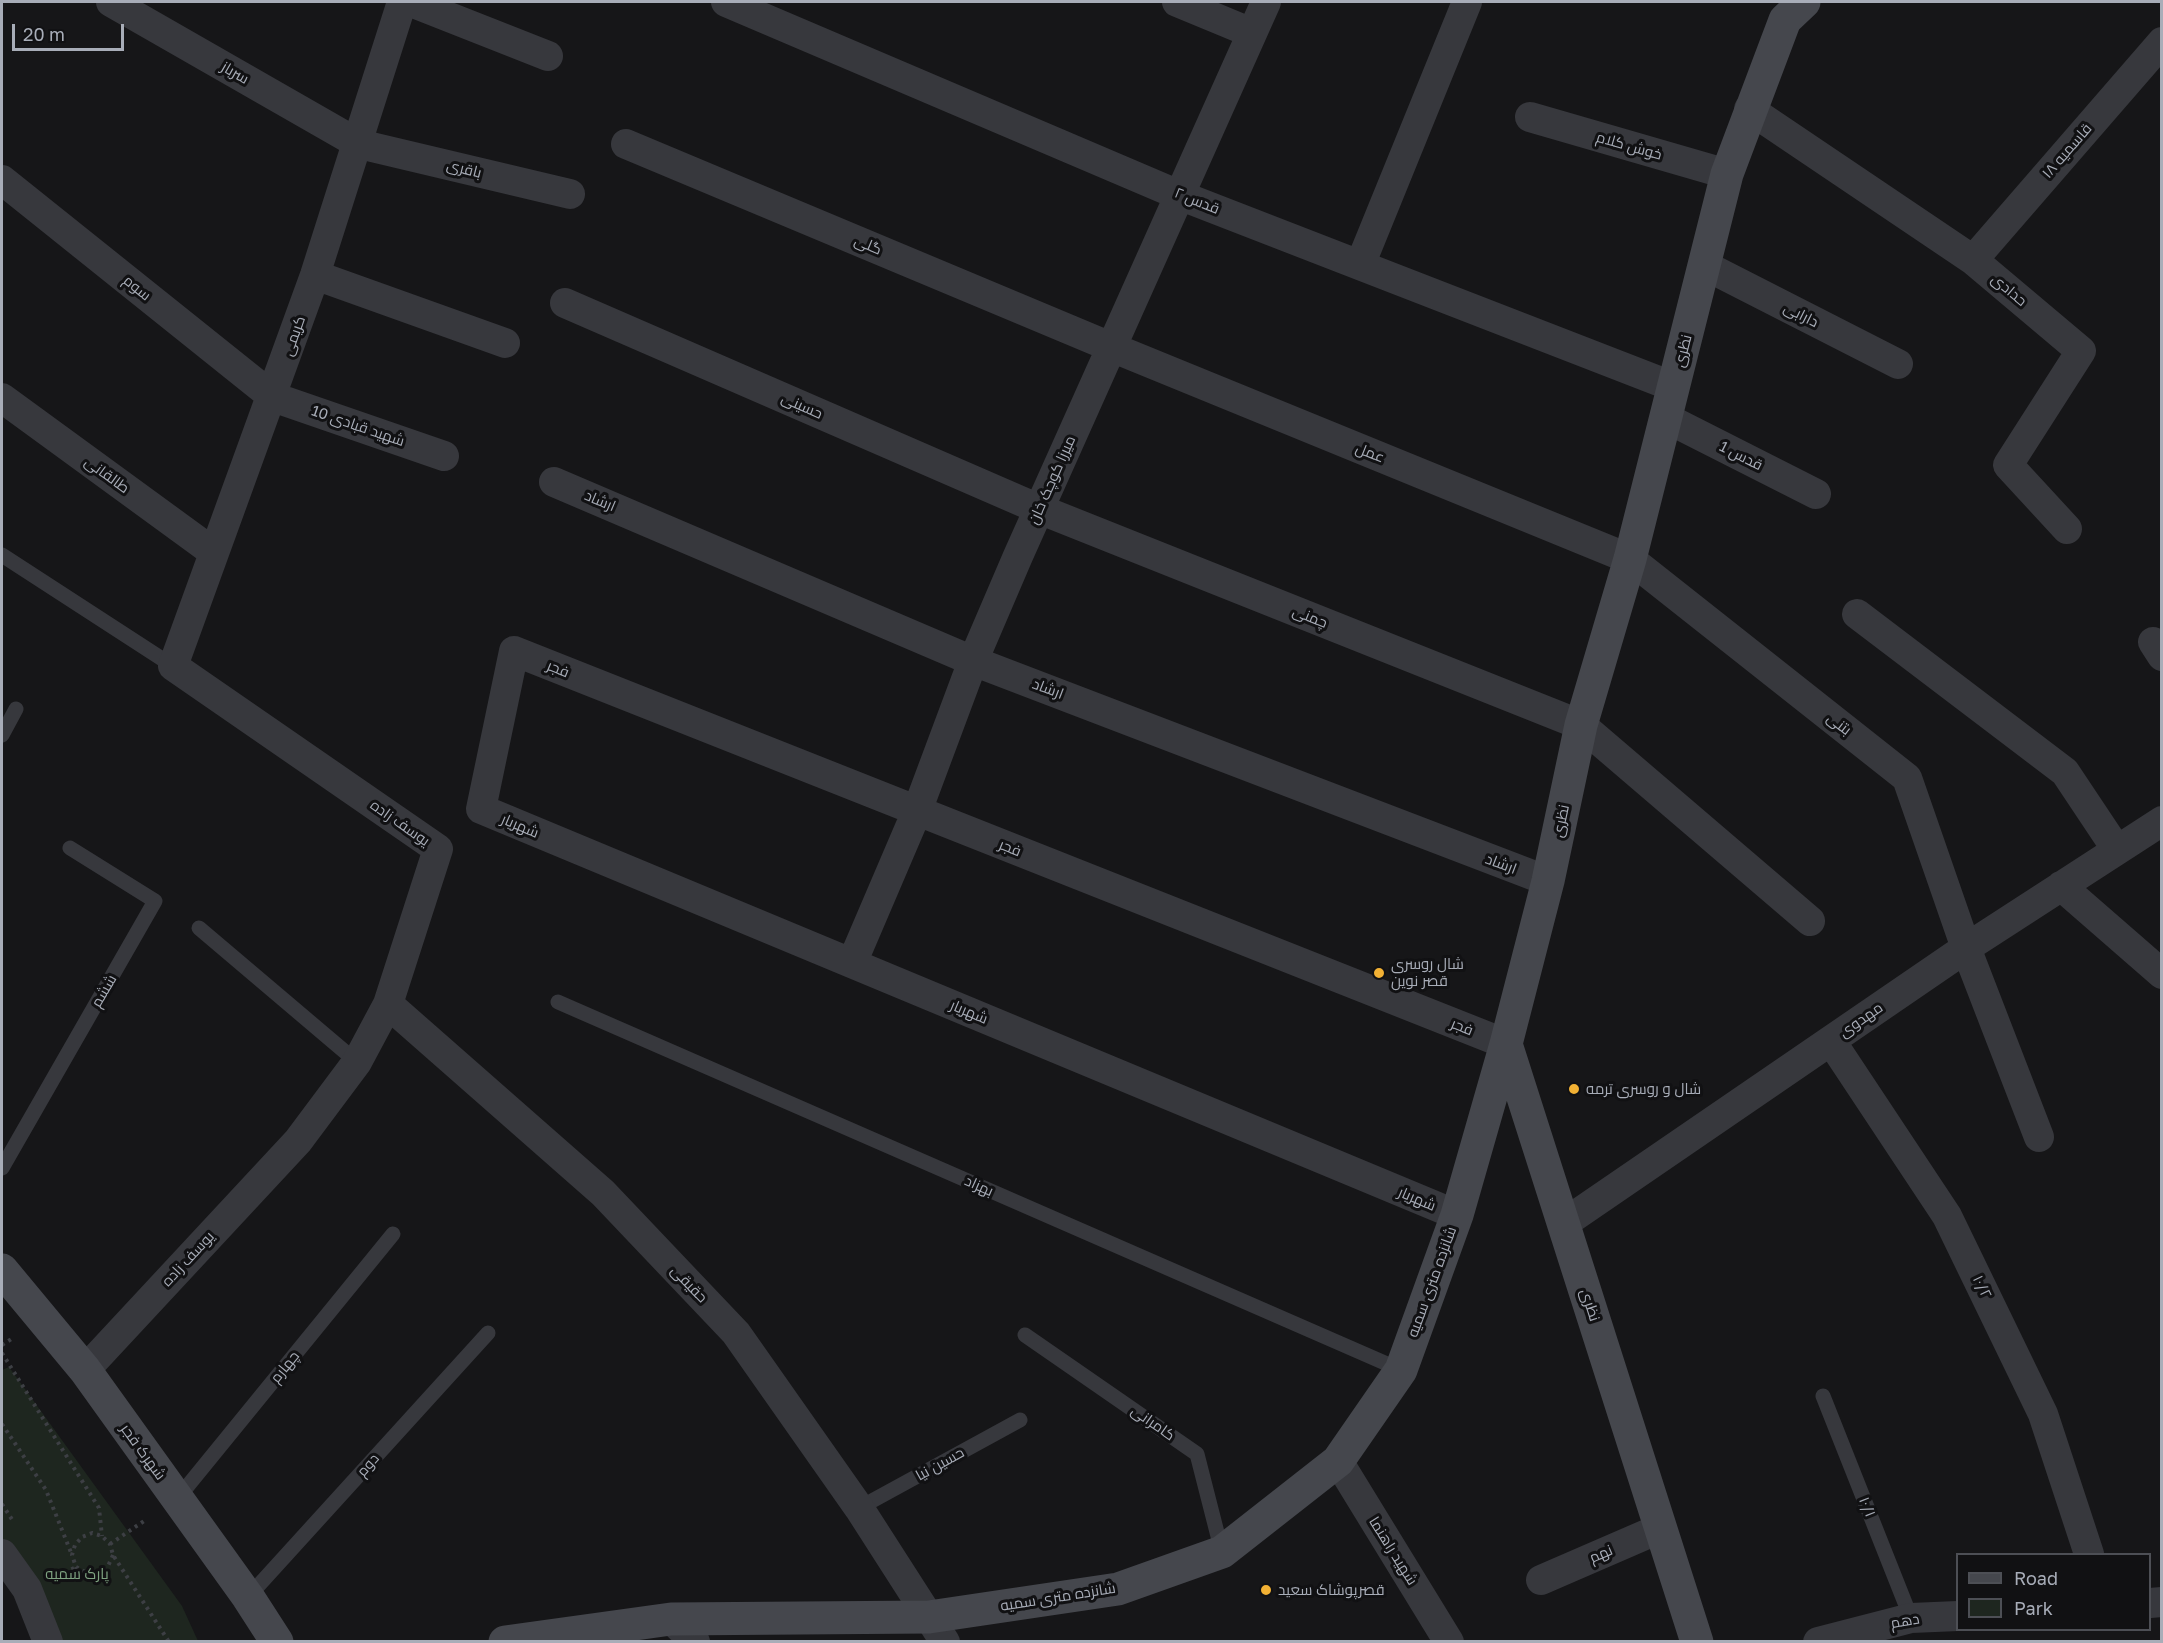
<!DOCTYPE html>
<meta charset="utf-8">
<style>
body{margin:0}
#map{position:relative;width:2163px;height:1643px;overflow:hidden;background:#161618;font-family:"Golos Text",sans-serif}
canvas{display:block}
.frame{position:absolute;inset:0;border:3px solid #a8adb8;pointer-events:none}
.legend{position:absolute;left:1956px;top:1553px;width:195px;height:78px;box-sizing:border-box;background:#111113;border:2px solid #4d4f55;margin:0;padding:8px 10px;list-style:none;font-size:18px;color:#a8adb8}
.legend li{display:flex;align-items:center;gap:12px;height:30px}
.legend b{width:30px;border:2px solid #4d4f55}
.scale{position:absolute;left:12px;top:24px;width:112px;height:27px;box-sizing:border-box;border:3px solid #a8adb8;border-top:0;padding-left:8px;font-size:18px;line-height:21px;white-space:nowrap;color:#a8adb8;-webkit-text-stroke:4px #111113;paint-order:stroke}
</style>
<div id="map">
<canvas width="2163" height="1643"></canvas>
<div class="frame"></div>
<ul class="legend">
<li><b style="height:8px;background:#45474d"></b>Road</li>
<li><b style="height:16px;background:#1e261f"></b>Park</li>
</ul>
<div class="scale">20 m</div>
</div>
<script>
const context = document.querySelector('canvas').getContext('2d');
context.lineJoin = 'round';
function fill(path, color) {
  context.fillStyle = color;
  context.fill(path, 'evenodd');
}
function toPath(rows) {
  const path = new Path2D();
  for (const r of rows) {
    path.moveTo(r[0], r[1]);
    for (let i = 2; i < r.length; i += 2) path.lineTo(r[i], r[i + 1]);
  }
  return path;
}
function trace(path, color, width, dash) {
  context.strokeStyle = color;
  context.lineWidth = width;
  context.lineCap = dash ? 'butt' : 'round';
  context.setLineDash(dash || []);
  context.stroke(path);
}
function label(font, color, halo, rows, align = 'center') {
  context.font = font + ' "Golos Text",Cairo,sans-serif';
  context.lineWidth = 6;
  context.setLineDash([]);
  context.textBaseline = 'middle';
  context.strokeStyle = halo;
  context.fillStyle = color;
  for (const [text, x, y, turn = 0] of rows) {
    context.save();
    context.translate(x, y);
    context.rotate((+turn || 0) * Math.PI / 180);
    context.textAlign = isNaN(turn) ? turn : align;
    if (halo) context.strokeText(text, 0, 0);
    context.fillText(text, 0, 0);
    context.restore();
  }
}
const green = toPath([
 [9,1367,182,1606,198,1641,32,1641,2,1565,2,1370]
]);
const path = toPath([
 [2,1345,13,1338],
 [2,1353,99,1508,102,1536],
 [2,1424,46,1490,72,1555],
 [2,1504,13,1521],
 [110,1544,147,1519],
 [113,1555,108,1566,98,1573,87,1573,76,1567,72,1555,75,1545,82,1537,92,1533,102,1536,110,1544,113,1555,169,1642],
 [58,1576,76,1567]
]);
const lane = toPath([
 [2,555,173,666],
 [2,735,16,709],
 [199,928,357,1062],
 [558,1002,1401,1370],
 [2,1168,155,901,70,848],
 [1025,1335,1197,1454,1222,1552],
 [1823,1396,1911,1618],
 [177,1499,393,1234],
 [859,1508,1020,1420],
 [248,1597,488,1333]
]);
const street = toPath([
 [111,2,359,144,570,194],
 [411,2,548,56],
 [726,2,1179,195,1674,387],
 [1177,2,1252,33],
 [1749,109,1973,260,2081,351,2008,465,2067,529],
 [1530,117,1727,174],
 [626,144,1111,347,1630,559,1907,778,1966,948,2039,1137],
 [2,180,273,397,444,456],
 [1973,260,2162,42],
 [1360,265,1467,2],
 [1704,265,1898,364],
 [315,275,505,343],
 [565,303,1039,509,1581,725,1810,921],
 [2,398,213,552],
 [1666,418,1816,494],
 [554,482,973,661,1548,881],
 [1857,614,2065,772,2117,850],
 [2153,642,2162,656],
 [2061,886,2162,974],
 [852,963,917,811,973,661,1018,556,1266,2],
 [388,1004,603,1193,736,1333,859,1508,945,1642],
 [1831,1041,1947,1216,2043,1414,2089,1554],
 [1457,1215,481,809,514,651,1506,1044],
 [1563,1224,1966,948,2162,821],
 [85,1370,298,1141,357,1062,388,1004,438,849,173,666,315,275,402,2],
 [1338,1461,1449,1642],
 [2,1554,27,1589,48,1642],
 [1541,1580,1661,1528],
 [2150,1603,2162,1602],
 [671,1619,695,1642],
 [1818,1642,1911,1618,1958,1616]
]);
const secondary = toPath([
 [1506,1044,1697,1642],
 [2,1270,85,1370,248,1597,277,1642],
 [505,1642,671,1619,929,1617,1118,1589,1222,1552,1338,1461,1401,1370,1457,1215,1506,1044,1548,881,1581,725,1630,559,1727,174,1785,20,1804,2]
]);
const markers = [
 [1379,973,6,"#f2b134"],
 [1574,1089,6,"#f2b134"],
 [1266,1590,6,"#f2b134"]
];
const streetNames = [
 ["سرباز",235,73,30],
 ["خوش کلام",1629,146,16],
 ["قاسمیه ۱۸",2067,151,-49],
 ["باقری",464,169,14],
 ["قدس ۲",1197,201,22],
 ["گلی",868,245,23],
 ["سوم",137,288,39],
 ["حدادی",2009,290,40],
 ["دارابی",1801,315,27],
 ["کریمی",294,336,-71],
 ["نظری",1683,351,-76],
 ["حسینی",802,406,24],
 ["شهید قبادی 10",358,426,19],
 ["عمل",1370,453,22],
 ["قدس 1",1741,456,27],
 ["طالقانی",107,475,36],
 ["میرزا کوچک خان",1052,480,-66],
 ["ارشاد",600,501,23],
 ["چمنی",1310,617,22],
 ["فجر",558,669,22],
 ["ارشاد",1048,689,21],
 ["بتنی",1839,724,38],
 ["نظری",1561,821,-78],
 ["یوسف زاده",400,823,35],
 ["شهریار",520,826,23],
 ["فجر",1010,848,22],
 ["ارشاد",1501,864,21],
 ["ششم",104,991,-60],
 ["شهریار",969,1012,23],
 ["مهدوی",1861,1020,-35],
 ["فجر",1462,1027,22],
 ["بهزاد",979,1186,24],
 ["شهریار",1417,1199,23],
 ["یوسف زاده",188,1259,-47],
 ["شانزده متری سمیه",1432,1282,-70],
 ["حقیقی",689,1284,46],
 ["۱۰/۲",1982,1287,64],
 ["نظری",1590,1305,72],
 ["چهارم",285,1367,-51],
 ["کامرانی",1153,1423,35],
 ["شهرک فجر",143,1452,54],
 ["حسین نیا",940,1464,-29],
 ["دوم",368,1465,-48],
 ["۱۰/۱",1867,1507,68],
 ["شهید راهنما",1393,1551,58],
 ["نهم",1601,1554,-23],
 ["شانزده متری سمیه",1058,1597,-9],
 ["دهم",1905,1621,-10]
];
const poiNames = [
 ["شال روسری",1391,964],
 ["قصر نوین",1391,981],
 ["شال و روسری ترمه",1586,1089],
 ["قصرپوشاک سعید",1278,1590]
];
const parkNames = [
 ["پارک سمیه",77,1574]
];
fill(green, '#1e261f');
trace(path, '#3d3f44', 4, [3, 4.5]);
trace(lane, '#37383d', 15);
trace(street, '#37383d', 30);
trace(secondary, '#45474d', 33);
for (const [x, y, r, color] of markers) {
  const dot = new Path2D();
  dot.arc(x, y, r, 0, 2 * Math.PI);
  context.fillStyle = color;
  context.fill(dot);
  trace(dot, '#111113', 2);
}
label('15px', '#a8adb8', '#111113', streetNames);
label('15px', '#a8adb8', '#111113', poiNames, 'left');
label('15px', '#7fa381', '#111113', parkNames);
</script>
